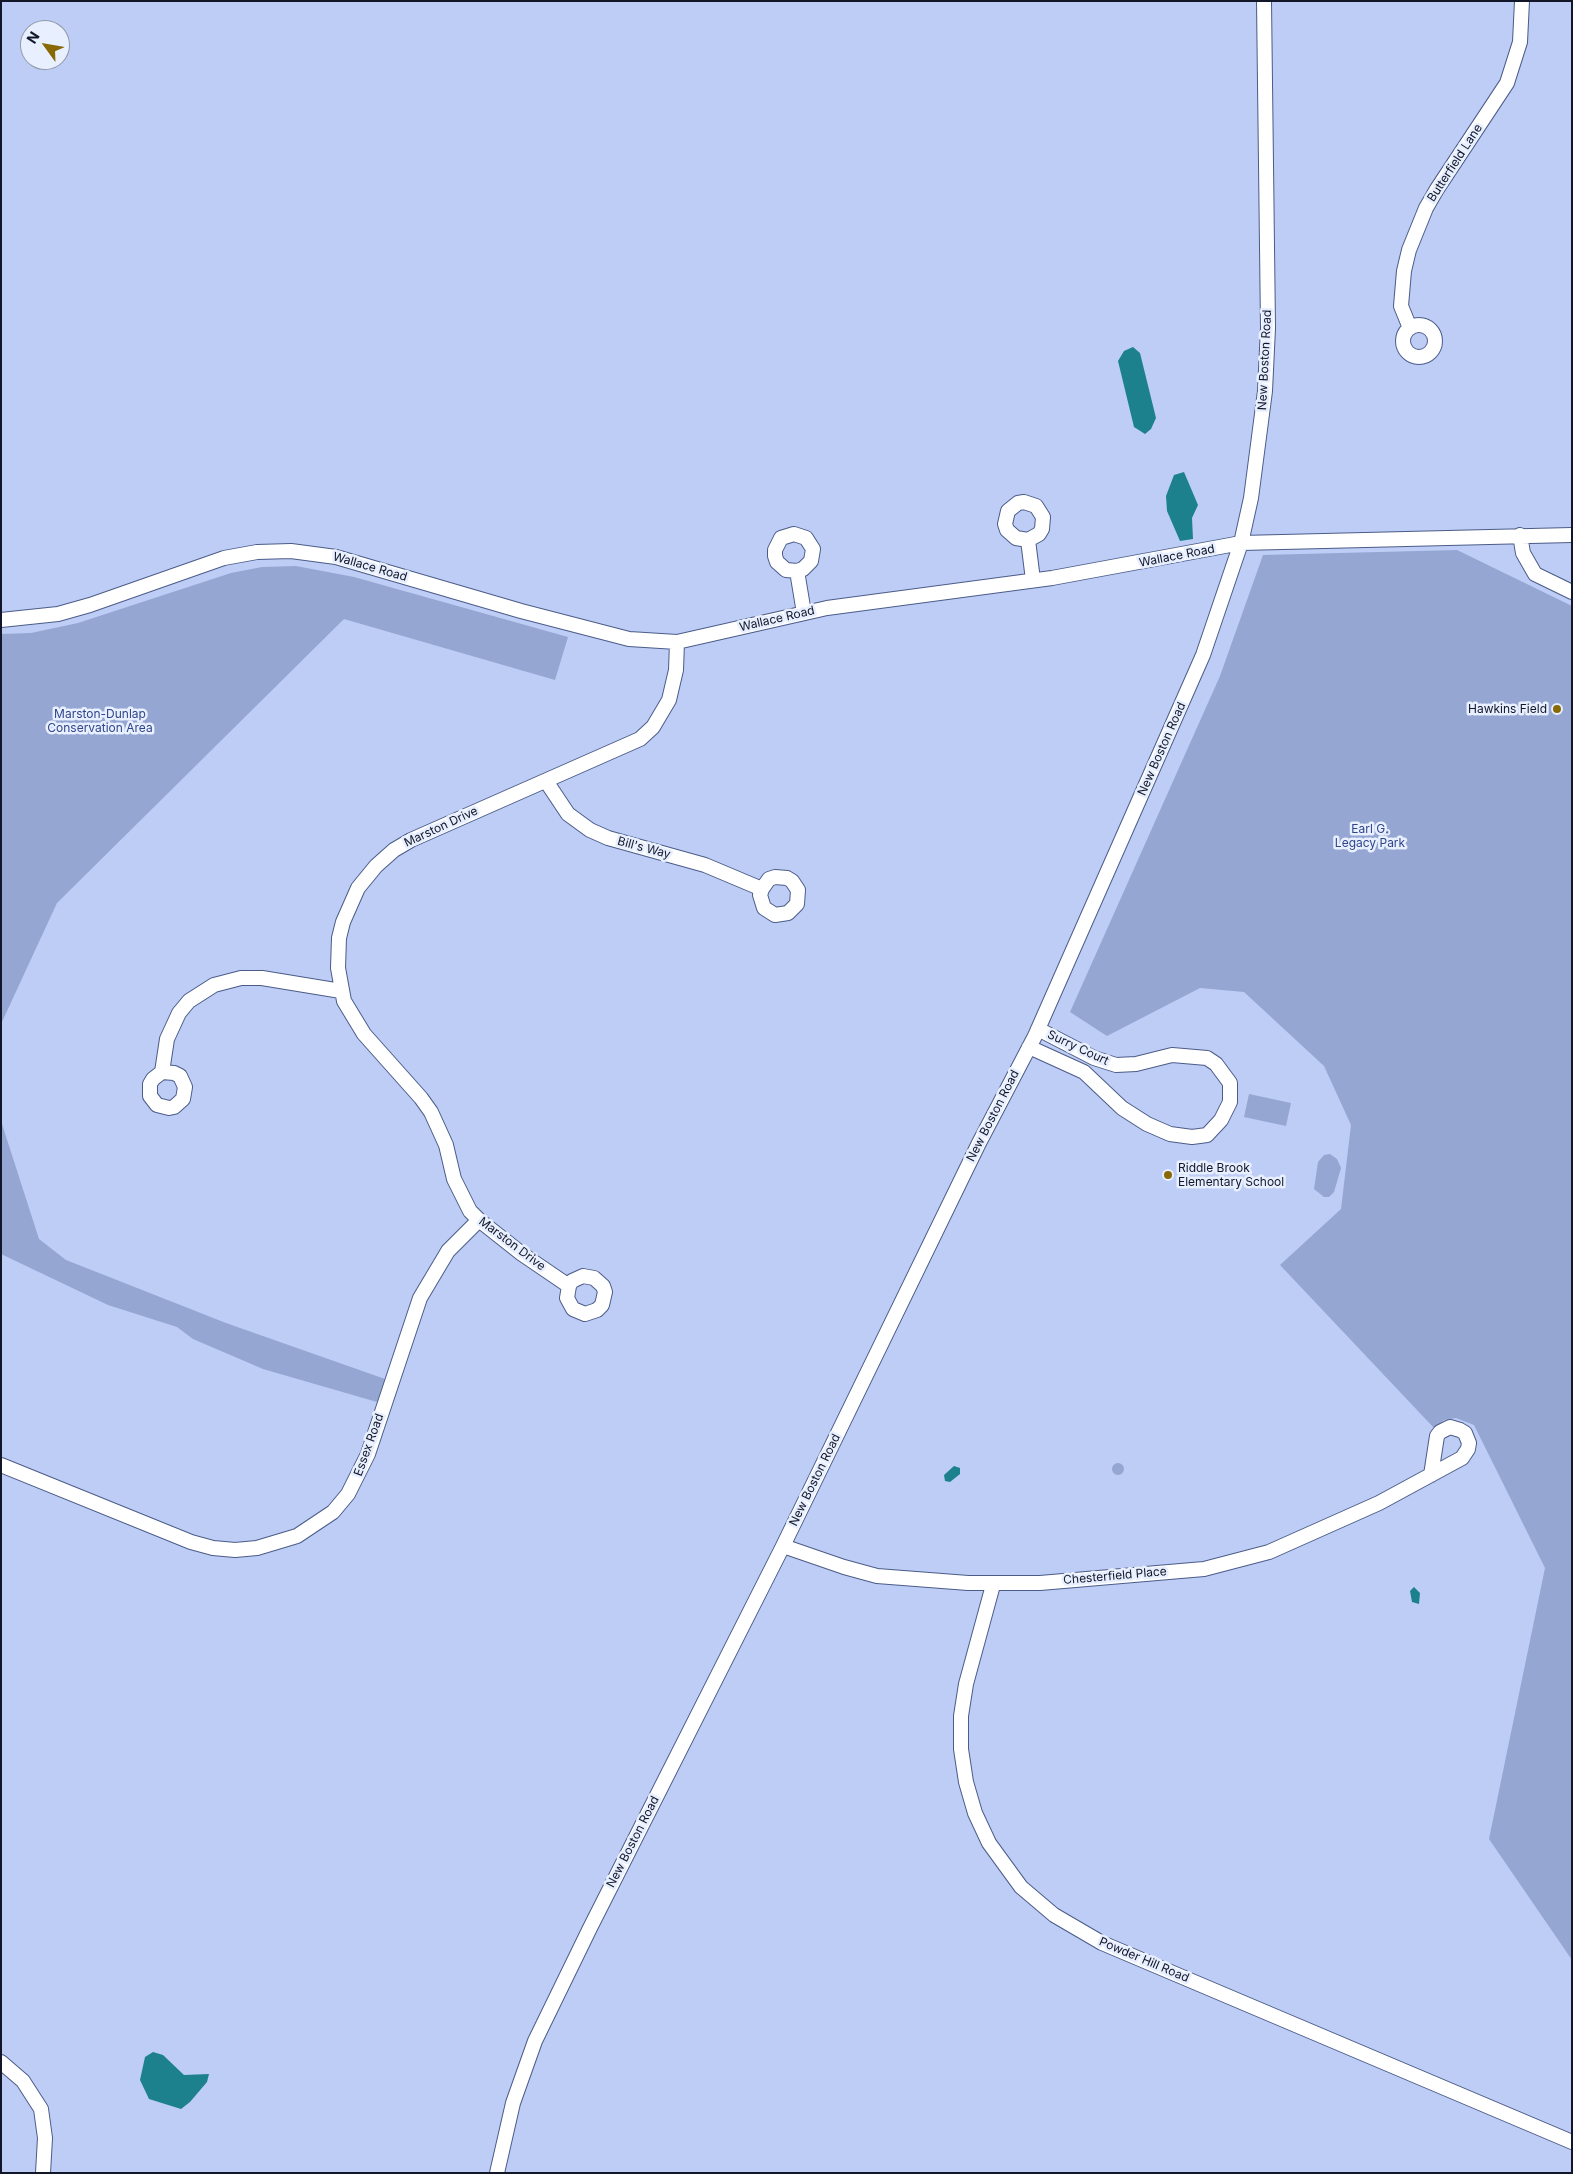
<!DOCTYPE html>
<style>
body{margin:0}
#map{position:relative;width:1573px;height:2174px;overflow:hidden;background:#bdcdf6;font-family:Inter,sans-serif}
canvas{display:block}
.frame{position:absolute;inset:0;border:2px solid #111729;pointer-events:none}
.north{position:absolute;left:20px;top:20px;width:50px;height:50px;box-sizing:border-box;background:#e8effe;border:1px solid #9299a9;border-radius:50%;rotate:302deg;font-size:14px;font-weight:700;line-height:20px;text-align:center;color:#111729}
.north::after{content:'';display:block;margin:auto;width:18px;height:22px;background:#886906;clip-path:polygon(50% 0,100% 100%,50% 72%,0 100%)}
</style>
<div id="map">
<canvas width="1573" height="2174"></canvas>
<div class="frame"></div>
<div class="north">N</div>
</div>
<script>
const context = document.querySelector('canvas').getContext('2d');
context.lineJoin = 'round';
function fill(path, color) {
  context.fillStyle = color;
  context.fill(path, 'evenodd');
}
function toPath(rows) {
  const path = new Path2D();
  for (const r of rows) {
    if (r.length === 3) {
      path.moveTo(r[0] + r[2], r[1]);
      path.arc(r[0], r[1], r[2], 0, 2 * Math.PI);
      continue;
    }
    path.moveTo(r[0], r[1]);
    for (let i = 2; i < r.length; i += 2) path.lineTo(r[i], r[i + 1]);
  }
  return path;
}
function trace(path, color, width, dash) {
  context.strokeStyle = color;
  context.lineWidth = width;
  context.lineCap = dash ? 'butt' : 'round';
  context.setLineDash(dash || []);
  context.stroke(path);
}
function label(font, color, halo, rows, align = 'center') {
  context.font = font + ' Inter,sans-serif';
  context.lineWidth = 5;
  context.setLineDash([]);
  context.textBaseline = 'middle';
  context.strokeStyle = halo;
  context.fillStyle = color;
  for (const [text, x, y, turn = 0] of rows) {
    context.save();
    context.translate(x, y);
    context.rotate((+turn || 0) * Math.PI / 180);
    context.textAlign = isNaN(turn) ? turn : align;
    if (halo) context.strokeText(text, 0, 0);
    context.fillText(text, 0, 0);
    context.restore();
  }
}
const green = toPath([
 [1457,550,1572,606,1572,1960,1489,1839,1545,1568,1474,1425,1456,1418,1444,1420,1434,1428,1280,1265,1341,1209,1351,1125,1324,1066,1244,992,1200,988,1107,1036,1070,1012,1220,676,1263,555],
 [296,566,354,577,568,637,555,680,344,619,57,903,1,1024,1,634,31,633,78,623,231,573,262,567],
 [1249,1094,1291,1103,1286,1126,1244,1117],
 [1,1121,39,1239,66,1260,226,1323,385,1379,377,1402,263,1369,193,1339,177,1327,108,1305,1,1254],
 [1330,1154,1337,1159,1341,1168,1334,1192,1329,1197,1324,1197,1314,1189,1318,1162,1324,1155],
 [1118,1469,6]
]);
const water = toPath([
 [1133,347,1140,353,1156,418,1151,429,1145,434,1134,427,1118,361,1124,351],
 [1184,472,1198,505,1192,518,1193,539,1180,541,1167,511,1166,496,1174,475],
 [954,1466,960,1468,960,1474,950,1482,945,1481,944,1475],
 [1414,1587,1420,1593,1419,1604,1412,1602,1410,1591],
 [153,2052,163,2055,184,2075,209,2074,207,2082,190,2102,181,2109,149,2099,140,2080,145,2057]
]);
const minor = toPath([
 [1419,341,16],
 [1410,328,1401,306,1404,271,1409,250,1426,208,1437,189,1507,83,1520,42,1522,1],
 [1520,535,1523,553,1535,574,1572,592],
 [1028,540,1016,538,1007,530,1005,524,1008,511,1018,503,1024,502,1036,506,1043,517,1042,529,1039,534,1028,540,1033,580],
 [797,571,803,569,811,561,813,549,806,538,794,534,781,538,775,550,775,556,777,562,786,570,797,571,804,613],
 [1,620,58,614,90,605,224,558,257,552,291,551,336,557,521,611,629,639,677,642,827,608,1052,578,1241,543,1572,535],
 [546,781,568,814,590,830,608,838,705,865,762,889,760,895,764,908,775,915,788,913,797,904,798,890,792,881,787,878,775,877,769,879,762,889],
 [1029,1047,1084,1072,1122,1108,1147,1124,1170,1134,1192,1137,1207,1135,1221,1120,1230,1102,1230,1083,1216,1064,1207,1058,1172,1055,1136,1064,1116,1065,1094,1058,1038,1029],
 [162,1072,174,1073,180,1076,185,1087,183,1099,174,1107,169,1108,157,1105,150,1096,150,1084,153,1079,162,1072,167,1039,179,1013,189,1001,214,985,241,978,262,978,341,991],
 [569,1286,572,1281,583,1276,594,1278,603,1286,605,1292,602,1305,597,1310,585,1314,573,1309,567,1298,569,1286,522,1254,479,1220,470,1211,454,1179,446,1145,431,1112,421,1098,364,1034,344,1001,338,968,339,938,343,922,358,888,376,866,394,850,411,840,640,739,653,727,669,700,676,670,677,642],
 [1,1465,191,1542,213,1548,235,1550,257,1548,297,1536,333,1512,348,1494,368,1454,420,1298,448,1251,479,1220],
 [783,1546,844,1567,877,1576,968,1583,1040,1583,1204,1569,1269,1552,1379,1503,1462,1458,1468,1449,1469,1443,1465,1433,1460,1430,1450,1427,1440,1432,1437,1436,1431,1475],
 [993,1585,966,1684,961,1716,961,1749,966,1782,975,1813,989,1843,1021,1887,1054,1915,1102,1943,1572,2142],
 [1,2062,23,2081,41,2109,45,2138,43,2173],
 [497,2173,513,2103,535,2041,590,1928,783,1546,979,1143,1035,1036,1203,655,1241,543,1251,498,1265,391,1268,328,1264,1]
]);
const markers = [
 [1557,709,5,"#886906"],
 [1168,1175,5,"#886906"]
];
const streetNames = [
 ["Butterfield Lane",1455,163,-57],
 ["New Boston Road",1265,360,-87],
 ["Wallace Road",1177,556,-11],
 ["Wallace Road",370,567,16],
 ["Wallace Road",777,619,-13],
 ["New Boston Road",1162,749,-66],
 ["Marston Drive",441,827,-25],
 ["Bill's Way",644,848,15],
 ["Surry Court",1078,1048,25],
 ["New Boston Road",993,1116,-63],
 ["Marston Drive",512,1244,37],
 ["Essex Road",369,1445,-70],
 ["New Boston Road",815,1480,-64],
 ["Chesterfield Place",1115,1576,-5],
 ["New Boston Road",633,1842,-63],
 ["Powder Hill Road",1144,1960,23]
];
const poiNames = [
 ["Hawkins Field",1547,709],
 ["Riddle Brook",1178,1168,"left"],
 ["Elementary School",1178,1182,"left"]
];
const parkNames = [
 ["Marston-Dunlap",100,714],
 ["Conservation Area",100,728],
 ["Earl G.",1370,829],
 ["Legacy Park",1370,843]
];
fill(green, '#94a6d1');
fill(water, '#1c808d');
trace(minor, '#4b5c88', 16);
trace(minor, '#fff', 14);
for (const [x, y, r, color] of markers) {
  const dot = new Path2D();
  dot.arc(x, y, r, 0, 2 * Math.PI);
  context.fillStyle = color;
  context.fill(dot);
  trace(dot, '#e8effe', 2);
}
label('12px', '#111729', '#e8effe', streetNames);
label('12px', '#111729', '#e8effe', poiNames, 'right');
label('12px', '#30468b', '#e8effe', parkNames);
</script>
